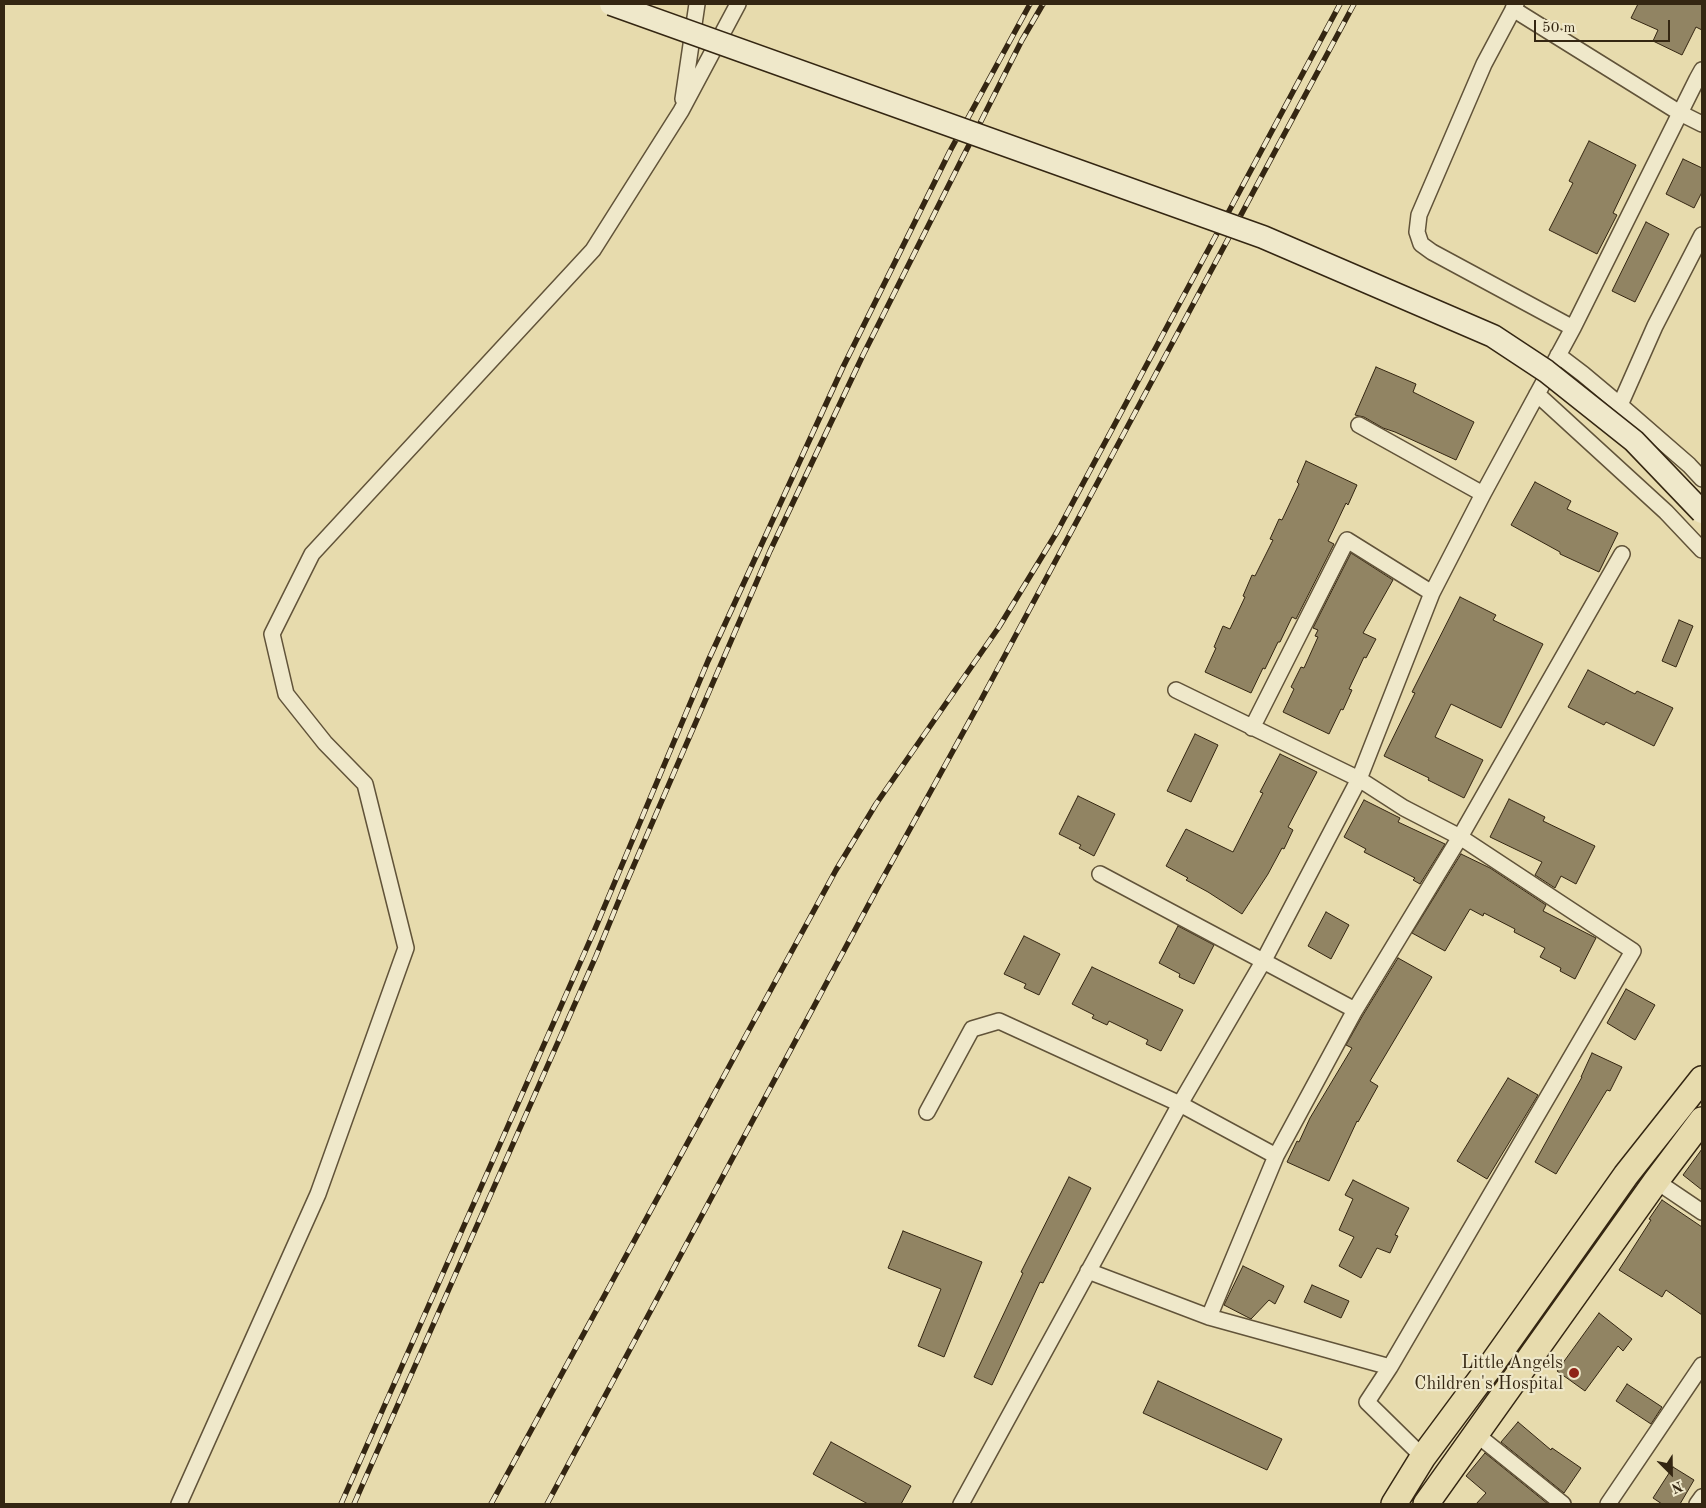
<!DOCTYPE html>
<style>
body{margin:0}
#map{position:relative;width:1706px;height:1508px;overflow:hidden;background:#e7dbad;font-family:"Old Standard TT",serif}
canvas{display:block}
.frame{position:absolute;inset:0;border:5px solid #342612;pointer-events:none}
.north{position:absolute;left:1646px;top:1448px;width:50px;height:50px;-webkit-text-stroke:4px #efe8ca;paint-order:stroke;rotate:157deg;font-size:14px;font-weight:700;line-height:20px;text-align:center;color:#342612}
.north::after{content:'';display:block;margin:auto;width:18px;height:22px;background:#342612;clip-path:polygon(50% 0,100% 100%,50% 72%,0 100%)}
.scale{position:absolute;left:1534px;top:20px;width:136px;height:22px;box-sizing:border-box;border:2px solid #342612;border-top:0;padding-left:6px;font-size:15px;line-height:18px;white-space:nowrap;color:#342612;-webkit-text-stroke:4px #efe8ca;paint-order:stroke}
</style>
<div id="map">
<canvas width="1706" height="1508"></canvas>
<div class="frame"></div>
<div class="north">N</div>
<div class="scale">50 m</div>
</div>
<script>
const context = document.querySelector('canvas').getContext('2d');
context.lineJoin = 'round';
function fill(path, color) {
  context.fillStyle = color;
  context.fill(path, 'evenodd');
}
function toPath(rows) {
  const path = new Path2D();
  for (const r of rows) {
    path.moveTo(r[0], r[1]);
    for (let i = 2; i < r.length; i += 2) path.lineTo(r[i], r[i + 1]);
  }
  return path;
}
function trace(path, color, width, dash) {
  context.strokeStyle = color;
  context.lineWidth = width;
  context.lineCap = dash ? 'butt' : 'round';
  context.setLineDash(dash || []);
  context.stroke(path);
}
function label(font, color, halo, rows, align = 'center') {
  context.font = font + ' "Old Standard TT",serif';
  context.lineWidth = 4.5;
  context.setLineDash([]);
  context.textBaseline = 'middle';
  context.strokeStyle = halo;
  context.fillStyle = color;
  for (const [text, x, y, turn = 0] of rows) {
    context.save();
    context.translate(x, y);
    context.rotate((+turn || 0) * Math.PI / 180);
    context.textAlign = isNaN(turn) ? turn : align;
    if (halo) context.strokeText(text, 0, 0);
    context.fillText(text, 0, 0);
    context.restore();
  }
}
const building = toPath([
 [1638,4,1702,4,1702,30,1696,27,1682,55,1653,41,1658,30,1631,18,1638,4],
 [1589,141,1636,165,1613,213,1617,215,1597,254,1549,230,1573,183,1569,181,1589,141],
 [1683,159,1702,168,1702,192,1694,208,1666,194,1683,159],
 [1646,222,1669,234,1635,302,1612,291,1646,222],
 [1376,367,1416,384,1413,392,1474,422,1456,460,1395,432,1383,428,1364,417,1355,415,1376,367],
 [1306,461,1357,485,1348,505,1346,503,1328,541,1334,544,1296,619,1292,617,1280,642,1278,642,1265,669,1263,668,1251,693,1205,672,1216,648,1214,647,1223,626,1230,629,1245,597,1243,596,1252,575,1255,576,1273,540,1270,539,1279,519,1282,520,1299,484,1297,482,1306,461],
 [1535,482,1571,501,1567,509,1618,533,1599,572,1560,554,1560,552,1511,525,1535,482],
 [1351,553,1393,580,1363,633,1376,639,1366,658,1364,657,1349,689,1352,690,1343,710,1341,709,1329,734,1283,712,1294,689,1291,687,1301,667,1304,668,1318,637,1315,636,1318,630,1313,628,1351,553],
 [1460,597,1496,615,1493,620,1543,644,1501,728,1451,704,1435,737,1483,760,1464,798,1428,780,1429,778,1384,756,1415,693,1412,692,1460,597],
 [1679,620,1693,626,1676,667,1662,661,1679,620],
 [1588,670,1635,694,1637,691,1673,708,1654,746,1606,722,1604,725,1568,707,1588,670],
 [1195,734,1218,745,1191,802,1167,791,1195,734],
 [1280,754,1317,772,1288,827,1293,830,1284,849,1282,848,1268,874,1242,914,1208,892,1186,880,1188,878,1166,866,1186,829,1233,852,1263,793,1260,792,1280,754],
 [1078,796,1115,814,1094,856,1079,848,1081,845,1059,834,1078,796],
 [1509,799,1545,817,1543,821,1595,846,1576,884,1561,876,1555,888,1535,875,1542,862,1490,837,1509,799],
 [1364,800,1400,818,1398,822,1445,844,1420,884,1413,880,1415,878,1364,852,1366,849,1344,837,1364,800],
 [1461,854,1490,868,1546,905,1543,911,1596,938,1575,979,1560,971,1561,968,1540,957,1545,948,1514,932,1515,929,1484,913,1483,916,1470,909,1445,951,1412,933,1461,854],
 [1326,912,1349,925,1331,959,1308,946,1326,912],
 [1178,926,1214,945,1194,984,1179,977,1180,974,1159,963,1178,926],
 [1024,936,1060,954,1039,995,1024,988,1026,984,1004,974,1024,936],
 [1398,958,1432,977,1370,1081,1378,1086,1358,1122,1357,1121,1329,1181,1287,1162,1297,1141,1299,1142,1310,1118,1352,1048,1346,1045,1363,1015,1398,958],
 [1092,967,1183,1010,1161,1051,1146,1044,1148,1040,1109,1021,1107,1025,1092,1018,1094,1015,1072,1004,1092,967],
 [1626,989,1655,1005,1635,1040,1607,1023,1626,989],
 [1592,1053,1622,1067,1610,1091,1607,1090,1556,1174,1535,1162,1582,1077,1581,1077,1592,1053],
 [1508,1078,1538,1095,1487,1179,1457,1161,1508,1078],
 [1702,1149,1702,1190,1683,1175,1702,1149],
 [1069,1177,1091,1188,1043,1283,1040,1282,992,1385,974,1377,1023,1273,1021,1272,1069,1177],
 [1353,1180,1409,1208,1395,1235,1398,1236,1390,1253,1377,1248,1361,1278,1339,1266,1354,1237,1339,1230,1353,1199,1345,1195,1353,1180],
 [1662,1200,1702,1227,1702,1315,1666,1290,1662,1297,1619,1270,1651,1220,1649,1219,1662,1200],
 [903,1231,982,1262,944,1357,918,1346,941,1289,888,1268,903,1231],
 [1243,1266,1284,1286,1275,1304,1269,1300,1251,1319,1224,1305,1243,1266],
 [1312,1285,1349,1301,1341,1318,1304,1302,1312,1285],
 [1599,1313,1632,1339,1623,1351,1618,1346,1585,1391,1557,1371,1599,1313],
 [1158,1381,1282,1439,1267,1470,1143,1413,1158,1381],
 [1627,1384,1662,1407,1651,1424,1616,1401,1627,1384],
 [1518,1422,1551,1450,1552,1448,1581,1468,1564,1493,1501,1442,1518,1422],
 [831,1442,911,1486,901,1504,868,1504,813,1474,831,1442],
 [1485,1453,1548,1504,1476,1504,1486,1493,1466,1476,1485,1453],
 [1673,1467,1694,1480,1680,1504,1662,1504,1653,1498,1673,1467]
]);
const street = toPath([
 [1516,4,1484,64,1419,215,1417,232,1421,244,1432,252,1573,328],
 [1513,9,1680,113,1702,124],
 [683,99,697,4],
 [1558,355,1583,374,1620,405,1689,465,1702,479],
 [1537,394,1666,512,1702,550],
 [1620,405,1655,326,1702,235],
 [1359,425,1483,494],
 [1252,728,1347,540,1432,593],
 [1100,874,1355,1010],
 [927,1112,972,1029,999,1021,1180,1104,1276,1156],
 [1656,1181,1702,1212],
 [1088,1271,1209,1317,1390,1367,1633,951,1460,837,1404,808,1359,779,1176,690],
 [1209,1317,1276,1156,1355,1010,1460,837,1622,554],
 [1390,1367,1367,1402,1423,1457],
 [1476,1434,1563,1504],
 [179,1504,318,1194,406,948,365,784,325,743,286,694,272,634,312,554,593,250,681,111,738,4],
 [961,1504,1180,1104,1264,960,1359,779,1432,593,1483,494,1573,328,1697,79,1702,70],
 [1608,1504,1702,1365],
 [1697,1504,1702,1497]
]);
const primary = toPath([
 [1394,1504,1423,1457,1492,1364,1626,1175,1702,1079],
 [1426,1504,1656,1181,1702,1120]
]);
const rail = toPath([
 [341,1504,595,929,708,661,843,367,950,151,1030,4],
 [354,1504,596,956,624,888,770,551,863,355,1022,40,1043,4],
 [491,1504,836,870,876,804,999,627,1057,532,1340,4],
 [547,1504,878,887,981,700,1354,4]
]);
const secondaryBridge = toPath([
 [611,4,1263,237,1493,336,1546,371,1634,441,1702,512]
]);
const markers = [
 [1574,1373,6,"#8f2418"]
];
const poiNames = [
 ["Little Angels",1563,1363],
 ["Children's Hospital",1563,1384]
];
fill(building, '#918463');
trace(building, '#342612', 1);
trace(street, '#615339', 18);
trace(primary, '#342612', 28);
trace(street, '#efe8ca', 15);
trace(primary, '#e7dbad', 25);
trace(rail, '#342612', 5.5);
trace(rail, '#efe8ca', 4, [11]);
trace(secondaryBridge, '#342612', 25, []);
trace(secondaryBridge, '#efe8ca', 22);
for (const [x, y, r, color] of markers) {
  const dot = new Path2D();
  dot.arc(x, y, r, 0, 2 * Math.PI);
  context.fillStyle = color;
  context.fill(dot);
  trace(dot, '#efe8ca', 2);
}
label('18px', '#342612', '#efe8ca', poiNames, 'right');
</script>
